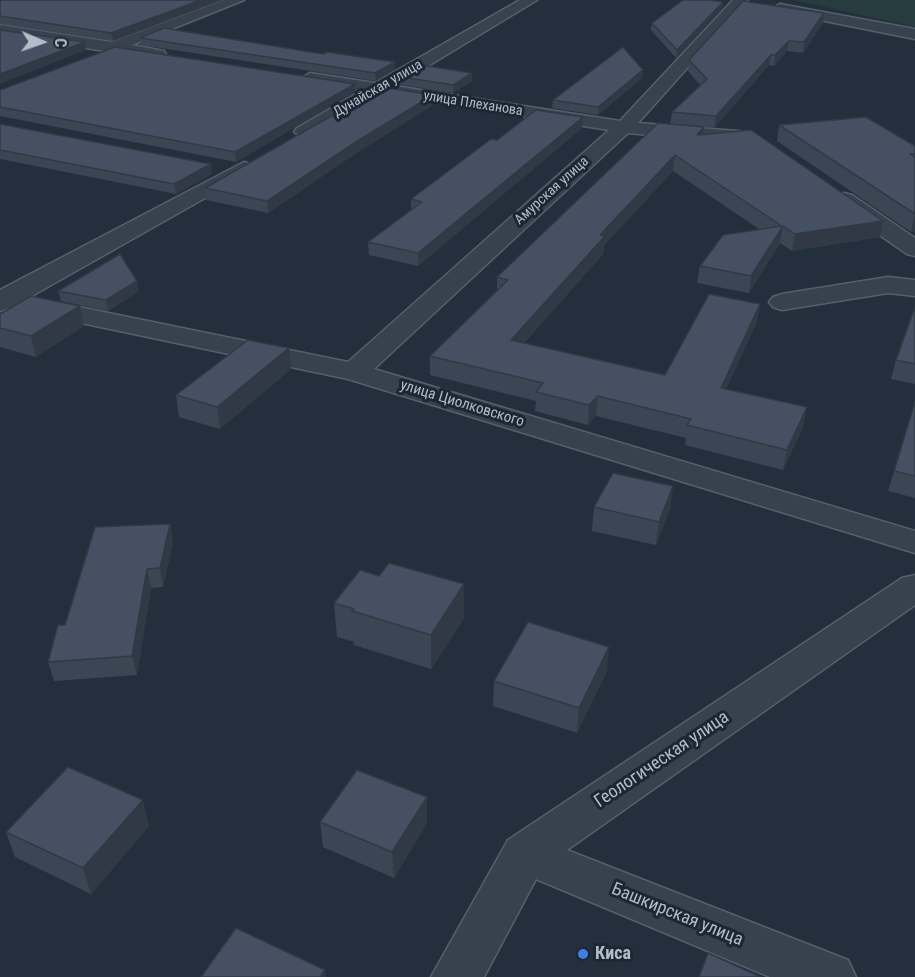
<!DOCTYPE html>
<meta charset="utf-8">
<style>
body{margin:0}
#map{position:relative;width:915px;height:977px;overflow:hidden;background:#242f3e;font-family:"Roboto Condensed",sans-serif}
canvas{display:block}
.north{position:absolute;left:12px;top:12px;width:60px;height:60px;-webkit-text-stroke:4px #1d2633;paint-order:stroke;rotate:92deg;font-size:16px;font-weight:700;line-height:24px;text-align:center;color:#b4bcc9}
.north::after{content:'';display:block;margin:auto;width:21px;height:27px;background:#b4bcc9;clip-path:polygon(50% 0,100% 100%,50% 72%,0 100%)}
</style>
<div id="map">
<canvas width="915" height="977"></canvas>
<div class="north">С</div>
</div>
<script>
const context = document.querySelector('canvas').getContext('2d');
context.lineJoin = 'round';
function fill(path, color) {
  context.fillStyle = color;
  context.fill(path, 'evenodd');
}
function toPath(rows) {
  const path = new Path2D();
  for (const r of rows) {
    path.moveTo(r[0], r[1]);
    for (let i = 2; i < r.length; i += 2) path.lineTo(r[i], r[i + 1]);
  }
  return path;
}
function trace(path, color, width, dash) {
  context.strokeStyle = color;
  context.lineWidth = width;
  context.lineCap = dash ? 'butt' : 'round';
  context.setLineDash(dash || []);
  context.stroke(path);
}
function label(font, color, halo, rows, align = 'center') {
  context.font = font + ' "Roboto Condensed",sans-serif';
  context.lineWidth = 6;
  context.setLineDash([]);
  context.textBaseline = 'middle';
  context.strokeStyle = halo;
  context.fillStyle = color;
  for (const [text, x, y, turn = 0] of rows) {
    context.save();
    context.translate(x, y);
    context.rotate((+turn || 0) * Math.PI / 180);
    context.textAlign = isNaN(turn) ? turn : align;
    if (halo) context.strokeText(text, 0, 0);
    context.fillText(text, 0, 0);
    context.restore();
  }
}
const green = toPath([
 [794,0,915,0,915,27]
]);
const minor = toPath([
 [224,0,244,0,132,45,164,51,166,54,158,59,0,35,0,25,112,42,224,0],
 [520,0,537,0,395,86,620,121,733,0,748,0,638,123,749,132,759,138,749,144,628,133,374,369,915,531,915,553,348,379,10,308,0,311,0,290,244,162,251,164,254,168,251,172,30,297,348,362,609,130,381,94,304,138,294,132,297,128,361,91,310,83,302,78,310,73,375,83,520,0],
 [780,4,915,29,915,39,775,11,773,8,780,4],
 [844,193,852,195,915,238,915,256,907,254,836,205,833,200,836,195,844,193],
 [888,277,915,280,915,296,888,293,782,310,773,307,769,302,773,297,782,294,888,277],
 [915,575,915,605,567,850,848,960,856,977,770,977,536,879,484,977,431,977,508,840,902,578,915,575]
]);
const wall = toPath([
 [0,0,222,0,113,41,0,24],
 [723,2,722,8,676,58,651,30,652,23],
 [824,13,823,23,803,53,787,51,774,66,769,65,714,128,670,124,672,112,700,85,688,71,689,60],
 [140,38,323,54,395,62,395,69,376,81,141,45],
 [402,77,472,81,453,93,402,85],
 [642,78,598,115,552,108,553,100],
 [0,90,355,92,236,162,0,116],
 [433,105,355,154,268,213,206,200,205,188],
 [0,124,212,174,176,194,0,159],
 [779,125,915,146,915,232,911,232,777,141],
 [704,127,703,134,883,221,880,237,792,251,780,243,749,293,697,283,700,266,759,229,673,171,604,245,604,253,524,343,665,375,760,304,757,322,726,389,803,427,783,470,685,445,686,438,596,416,588,425,535,411,536,401,430,375,430,356,497,291,497,277],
 [582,128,418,266,369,255,368,242,411,210,411,199,497,140],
 [58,291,139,291,108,311,61,301],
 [915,307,915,384,891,379,896,360],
 [0,314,84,326,36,357,0,347],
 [289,348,291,369,220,429,179,417,176,395],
 [915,402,915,498,888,491],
 [673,486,670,509,656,545,592,531,594,507],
 [170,524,173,542,163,587,151,588,137,675,54,681,48,662,65,625],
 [334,603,464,618,431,669,354,645,354,642,337,637],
 [607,671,577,733,493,706,494,681],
 [320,822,427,823,394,878,323,847],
 [149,826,91,894,15,857,6,832]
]);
const shadedWall = toPath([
 [201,0,222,0,113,41,111,33],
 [723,2,722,8,676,58,677,50],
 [824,13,823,23,803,53,804,42],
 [789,41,787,51,774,66,775,55],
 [85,42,86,50,0,84,0,74],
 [771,55,769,65,714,128,716,116],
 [395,62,395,69,376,81,375,73],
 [643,70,642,78,598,115,598,107],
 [472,73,472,81,453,93,453,85],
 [355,84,355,92,236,162,235,152],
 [433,95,433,105,355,154,268,213,267,201,354,143],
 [583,117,582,128,418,266,418,253],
 [704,127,702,141,697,135],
 [675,155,673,171,604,245,604,253,510,358,511,340,600,235],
 [211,164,212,174,176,194,174,184],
 [915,215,915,232,911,232],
 [883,221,880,237,792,251,795,234],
 [783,226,780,243,749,293,751,276],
 [137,281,139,291,108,311,106,300],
 [760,304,757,322,718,407,721,388],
 [80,306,84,326,36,357,31,336],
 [289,348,291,369,220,429,217,407],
 [598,396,596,416,588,425,589,405],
 [807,407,803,427,783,470,787,450],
 [673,486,670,509,656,545,659,522],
 [170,524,173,542,163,587,160,568],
 [147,569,151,588,137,675,132,656],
 [464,584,464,618,431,669,431,635],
 [609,647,607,671,577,733,579,708],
 [427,797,427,823,394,878,392,852],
 [143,800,149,826,91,894,83,868],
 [325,970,326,977,320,977]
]);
const building = toPath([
 [0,0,201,0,111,33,0,16,0,0],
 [683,0,709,0,723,2,677,50,652,23,683,0],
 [743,1,824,13,804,42,789,41,775,55,771,55,716,116,672,112,707,79,689,60,743,1],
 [164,28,323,54,327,52,395,62,375,73,140,38,164,28],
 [0,30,85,42,0,74,0,30],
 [115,47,355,84,235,152,0,107,0,90,115,47],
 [623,47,643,70,598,107,553,100,623,47],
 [421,65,472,73,453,85,402,77,421,65],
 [382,87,433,95,354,143,267,201,205,188,382,87],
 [536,110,583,117,418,253,368,242,422,202,411,199,491,139,497,140,536,110],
 [866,117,915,146,915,154,910,154,915,157,915,214,779,125,866,117],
 [658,123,704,127,697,135,751,130,883,221,795,234,783,226,751,276,700,266,723,235,782,226,675,155,600,235,605,236,511,340,665,375,709,294,760,304,721,388,807,407,787,450,687,425,691,419,598,396,589,405,536,392,543,383,430,356,508,280,497,277,658,123],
 [0,124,211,164,174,184,0,150,0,124],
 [120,254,137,281,106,300,58,291,120,254],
 [31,296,80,306,31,336,0,328,0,314,31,296],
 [915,307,915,364,896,360,915,307],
 [248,340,289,348,217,407,176,395,248,340],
 [915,402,915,476,894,471,915,402],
 [613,473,673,486,659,522,594,507,613,473],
 [170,524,160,568,147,569,132,656,48,662,58,625,65,625,95,527,170,524],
 [389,563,464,584,431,635,352,611,354,609,334,603,360,570,379,576,389,563],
 [528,622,609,647,579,708,494,681,528,622],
 [68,767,143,800,83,868,6,832,68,767],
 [357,770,427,797,392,852,320,822,357,770],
 [236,928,325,970,320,977,201,977,236,928],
 [708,953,761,977,699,977,708,953]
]);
const markers = [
 [583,954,6,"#3f7fe0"]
];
const farStreetnames = [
 ["Дунайская улица",378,89,-30],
 ["улица Плеханова",473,104,9],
 ["Амурская улица",552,191,-42]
];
const streetNames = [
 ["улица Циолковского",462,404,17]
];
const nearStreetnames = [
 ["Геологическая улица",662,760,-34],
 ["Башкирская улица",677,915,22]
];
const nearPoinames = [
 ["Киса",595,954]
];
fill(green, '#263c3f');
trace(minor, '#565f6c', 3);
fill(minor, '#38414e');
fill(wall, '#3b4654');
fill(shadedWall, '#303945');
fill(building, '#455162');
trace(building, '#303945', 1.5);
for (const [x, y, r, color] of markers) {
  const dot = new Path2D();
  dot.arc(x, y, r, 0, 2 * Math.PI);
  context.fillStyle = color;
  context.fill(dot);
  trace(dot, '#1d2633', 2);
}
label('14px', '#b4bcc9', '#1d2633', farStreetnames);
label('15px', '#b4bcc9', '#1d2633', streetNames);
label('18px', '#b4bcc9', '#1d2633', nearStreetnames);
label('bold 18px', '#b4bcc9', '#1d2633', nearPoinames, 'left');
</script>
